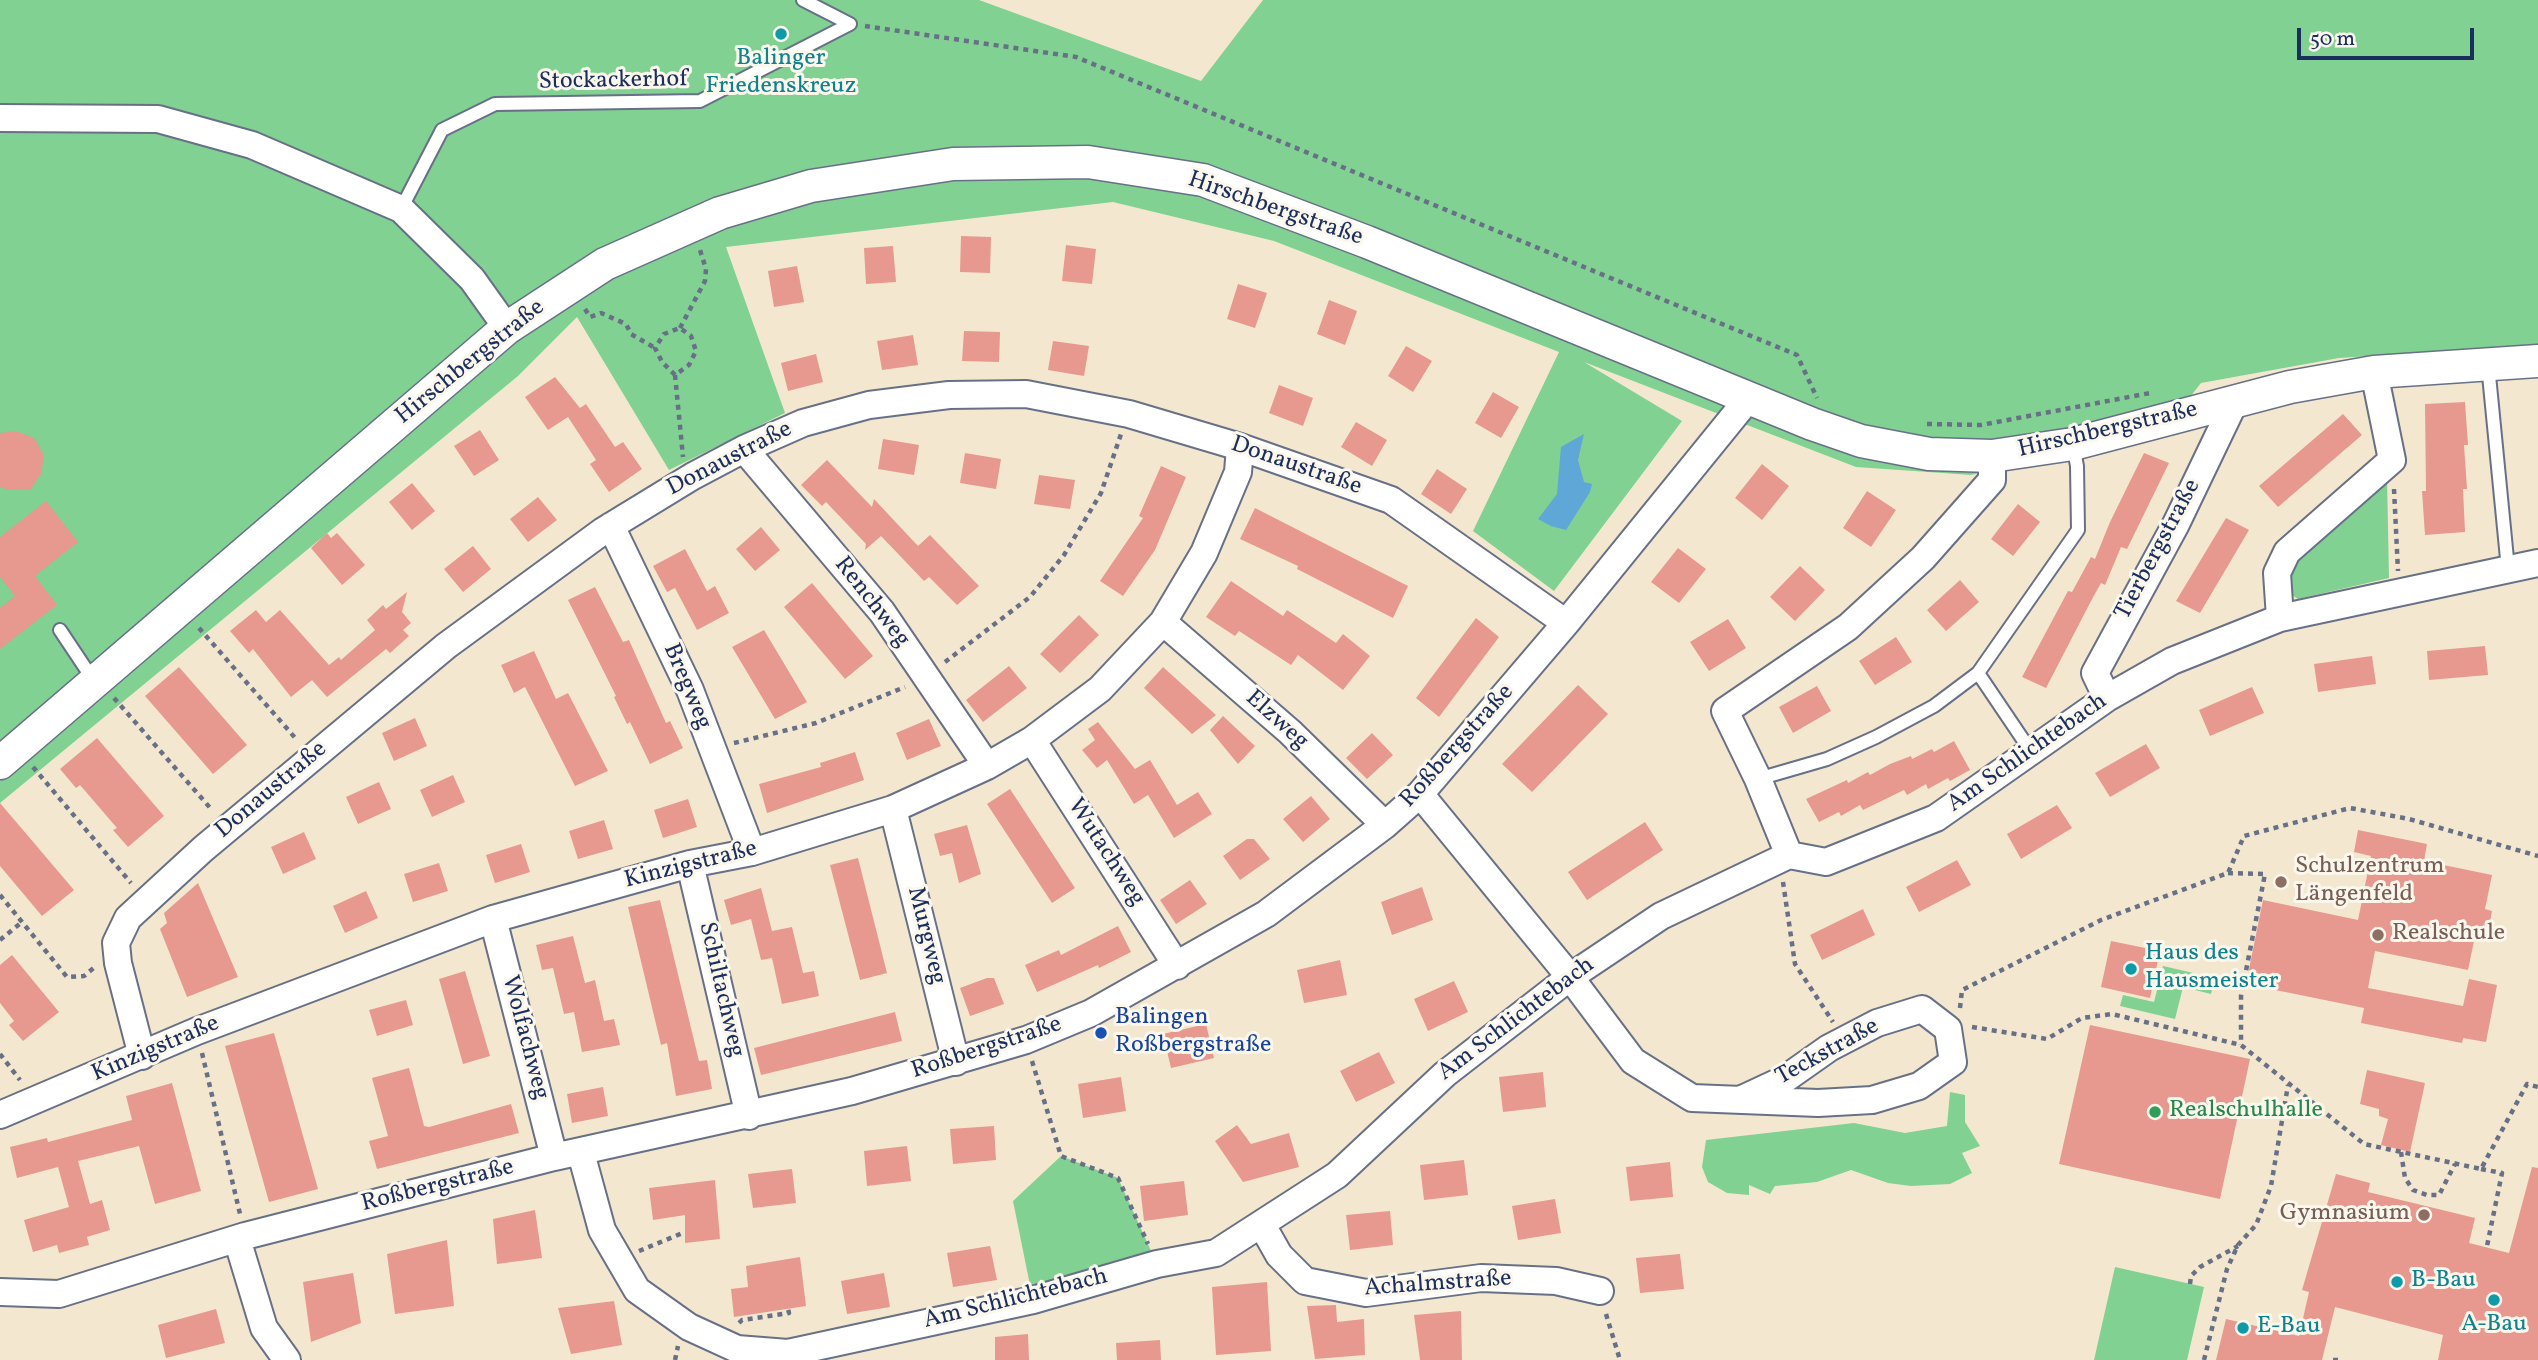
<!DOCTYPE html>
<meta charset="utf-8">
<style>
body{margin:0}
#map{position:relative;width:2538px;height:1360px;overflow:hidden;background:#f3e8cf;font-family:Vollkorn,serif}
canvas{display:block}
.scale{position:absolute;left:2297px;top:28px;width:177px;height:32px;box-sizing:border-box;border:4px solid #1b2f5e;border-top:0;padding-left:9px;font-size:21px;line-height:24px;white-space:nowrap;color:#1b2f5e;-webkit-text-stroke:5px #fbf7ec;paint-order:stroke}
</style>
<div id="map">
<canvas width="2538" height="1360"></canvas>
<div class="scale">50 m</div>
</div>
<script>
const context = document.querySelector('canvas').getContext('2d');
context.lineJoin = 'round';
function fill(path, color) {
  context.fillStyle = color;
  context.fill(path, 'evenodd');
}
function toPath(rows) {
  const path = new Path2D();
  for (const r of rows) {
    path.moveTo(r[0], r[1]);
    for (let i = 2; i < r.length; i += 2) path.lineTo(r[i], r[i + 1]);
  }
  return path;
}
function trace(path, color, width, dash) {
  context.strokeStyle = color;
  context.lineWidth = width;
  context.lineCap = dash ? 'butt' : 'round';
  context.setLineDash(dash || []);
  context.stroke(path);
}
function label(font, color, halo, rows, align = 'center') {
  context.font = font + ' Vollkorn,serif';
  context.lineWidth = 6;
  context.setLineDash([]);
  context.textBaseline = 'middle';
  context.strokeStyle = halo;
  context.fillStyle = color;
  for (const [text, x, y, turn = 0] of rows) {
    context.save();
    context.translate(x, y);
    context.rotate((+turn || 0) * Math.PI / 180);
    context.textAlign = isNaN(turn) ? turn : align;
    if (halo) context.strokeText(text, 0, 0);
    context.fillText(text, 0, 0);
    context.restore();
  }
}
const green = toPath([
 [0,0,979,0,1201,81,1263,0,2538,0,2538,345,2339,358,2201,383,2164,430,1971,475,1856,467,1584,362,1682,421,1554,591,1473,531,1559,352,1274,241,1113,202,726,247,785,413,669,470,577,317,518,376,0,803],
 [2387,477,2389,578,2298,599,2286,591,2292,558],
 [2163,966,2215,978,2211,994,2183,987,2175,1019,2120,1006,2123,995,2154,1002],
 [1950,1092,1965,1095,1965,1122,1980,1146,1962,1153,1972,1173,1950,1184,1911,1186,1888,1183,1851,1170,1817,1182,1775,1186,1770,1194,1749,1185,1749,1195,1727,1193,1708,1182,1702,1167,1706,1140,1854,1123,1905,1133,1947,1126],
 [1061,1156,1118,1178,1157,1264,1033,1300,1013,1201],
 [2115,1267,2204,1287,2187,1360,2094,1360]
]);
const water = toPath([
 [1584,434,1578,460,1584,482,1592,484,1590,492,1566,530,1551,526,1538,519,1557,494,1561,447]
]);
const building = toPath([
 [961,236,991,237,990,273,960,272],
 [1066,245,1096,249,1092,284,1062,281],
 [893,246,896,282,866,284,864,248],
 [797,266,804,302,774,307,768,271],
 [1238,284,1267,293,1255,328,1227,319],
 [1329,300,1357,311,1345,345,1317,334],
 [964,331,1000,332,999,362,962,361],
 [913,335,918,365,882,370,877,341],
 [1053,341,1089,346,1084,376,1048,370],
 [1406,346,1432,361,1413,392,1388,376],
 [816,354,823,382,788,391,781,363],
 [555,377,580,408,586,404,615,447,623,442,642,469,609,492,590,464,596,460,568,417,548,430,525,397],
 [1279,385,1313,398,1303,426,1269,413],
 [1493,392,1519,407,1501,438,1475,423],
 [2465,402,2468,445,2464,445,2467,489,2463,489,2465,532,2425,535,2422,491,2426,491,2425,404],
 [2343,414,2362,435,2278,507,2259,486],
 [1356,422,1387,440,1372,466,1341,447],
 [480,430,499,460,474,476,454,446],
 [16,431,34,438,44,455,41,474,30,490,9,490,0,487,0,433],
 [883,439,919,445,914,475,878,469],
 [965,453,1001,459,996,489,960,483],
 [2144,453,2169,463,2127,549,2121,547,2105,585,2101,583,2091,601,2046,688,2022,677,2068,591,2072,592,2091,557,2095,559,2110,522],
 [827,460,872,507,874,499,918,546,930,535,979,586,957,605,929,577,924,581,881,536,865,550,866,544,826,502,822,506,801,485],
 [1762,464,1789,486,1762,520,1735,498],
 [1161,466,1186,477,1155,550,1123,596,1100,581,1143,518,1139,516],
 [1437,469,1467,489,1451,514,1421,494],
 [1039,475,1075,480,1070,509,1034,504],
 [412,483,435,511,412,530,389,502],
 [1867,491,1896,510,1871,547,1843,528],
 [538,497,557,520,528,542,510,519],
 [46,501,78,542,35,576,57,605,0,649,0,608,15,596,0,577,0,537],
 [2018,504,2040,522,2013,556,1991,539],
 [1255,508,1408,586,1393,618,1297,569,1298,566,1240,539],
 [2226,518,2249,530,2200,613,2176,601],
 [761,527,780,550,755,571,736,549],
 [327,533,331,538,337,533,365,565,342,585,311,548],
 [473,546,491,569,463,592,444,569],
 [1678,548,1706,569,1679,603,1651,582],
 [685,549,707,591,715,586,729,613,697,630,675,588,667,592,653,566],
 [1800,566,1825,590,1795,621,1770,597],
 [1960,580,1979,602,1946,631,1927,610],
 [1231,581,1283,616,1287,610,1336,643,1343,634,1370,656,1343,690,1298,655,1291,665,1239,631,1235,636,1206,617],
 [812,583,873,656,845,679,784,607],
 [595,587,623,642,629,640,666,723,670,721,683,748,650,764,630,722,627,724,614,697,616,696,568,600],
 [407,592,402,612,411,623,403,630,409,636,390,653,386,649,327,697,312,680,291,697,253,649,249,653,230,631,256,610,266,622,280,610,329,665,339,657,341,660,375,630,367,620,383,605,386,609],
 [1079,615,1099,635,1060,673,1040,654],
 [1476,618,1499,637,1439,717,1416,698],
 [1728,619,1746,648,1709,671,1690,642],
 [764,630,807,702,775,719,732,647],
 [1896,637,1912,662,1875,685,1859,661],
 [2485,646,2488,675,2429,680,2427,651],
 [534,651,556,699,568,693,608,771,575,786,525,687,514,693,501,665],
 [2372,656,2376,684,2318,692,2314,664],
 [1009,666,1027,688,983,722,966,700],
 [179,667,247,745,213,774,145,696],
 [1163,667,1216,715,1192,734,1144,688],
 [1578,685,1608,714,1532,792,1502,764],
 [1817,686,1831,711,1793,733,1779,707],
 [2252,687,2264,713,2210,736,2199,710],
 [1223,716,1255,746,1238,764,1210,730],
 [415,718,427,746,394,761,382,733],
 [929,719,941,746,907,760,896,733],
 [1098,722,1135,769,1150,760,1177,805,1198,792,1212,814,1174,838,1148,795,1134,804,1107,760,1097,768,1082,750,1095,740,1088,729],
 [1372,733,1393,755,1367,779,1346,758],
 [97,738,164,816,128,847,113,830,117,828,80,785,76,788,60,769],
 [1954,741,1970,770,1950,781,1948,778,1928,789,1926,784,1907,795,1904,790,1863,810,1860,805,1841,816,1839,812,1819,822,1806,799,1847,780,1848,783,1868,772,1870,775,1890,764,1911,756,1912,759,1932,749,1934,752],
 [2146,744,2160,768,2110,797,2095,773],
 [855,752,864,780,767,813,759,784,821,767,820,763],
 [453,775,465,802,432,817,420,790],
 [379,782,391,809,358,824,346,797],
 [1010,789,1075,888,1052,903,987,804],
 [1311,796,1330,819,1303,842,1283,819],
 [688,799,697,827,663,838,654,810],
 [0,803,74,890,42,916,0,866],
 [2057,805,2072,828,2021,859,2007,834],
 [604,820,613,849,578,859,569,831],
 [1645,822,1663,850,1587,900,1568,872],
 [967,825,981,874,959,883,952,853,940,856,934,834],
 [2358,830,2427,844,2424,861,2492,875,2485,909,2492,911,2487,938,2475,936,2468,970,2375,951,2368,988,2463,1006,2469,979,2497,985,2486,1042,2463,1038,2462,1043,2361,1023,2364,1008,2246,984,2263,900,2358,920,2371,856,2354,852],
 [304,832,316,859,283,874,271,847],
 [1247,839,1254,839,1270,859,1240,880,1223,856],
 [521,844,530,872,495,883,486,855],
 [858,858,887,973,860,980,830,865],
 [1957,860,1971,885,1919,912,1906,887],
 [439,863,448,891,413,902,404,874],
 [1190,880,1207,904,1176,924,1160,900],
 [198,883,238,977,187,997,160,929,167,923,164,913],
 [1422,887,1433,920,1392,935,1381,902],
 [761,888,772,931,792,927,803,973,814,971,819,996,782,1004,772,958,761,960,751,919,731,925,724,900],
 [366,891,378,918,345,933,333,906],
 [660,900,699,1061,707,1060,712,1089,676,1096,667,1043,661,1045,628,907],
 [1863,909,1875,935,1822,960,1810,935],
 [1118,926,1131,952,1099,968,1098,965,1037,992,1025,965,1059,950,1061,955],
 [573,936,585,983,595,980,604,1021,614,1019,620,1045,582,1052,574,1012,564,1014,553,968,542,970,536,945],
 [2111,941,2160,951,2150,998,2101,987],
 [12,955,59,1012,23,1041,9,1025,14,1021,0,1003,0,965],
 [1340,960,1347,995,1304,1003,1297,970],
 [465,971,490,1056,463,1064,439,979],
 [987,978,994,978,1004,1004,970,1016,960,988],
 [1454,981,1468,1012,1428,1031,1414,999],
 [406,1000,413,1025,377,1036,369,1010],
 [895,1012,902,1041,761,1075,754,1048],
 [1206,1024,1214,1058,1171,1068,1163,1034],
 [2090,1025,2250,1059,2220,1199,2059,1164],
 [274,1033,318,1189,269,1202,225,1046],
 [1379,1052,1395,1083,1356,1102,1340,1071],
 [409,1068,424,1126,429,1127,511,1104,519,1133,377,1169,369,1141,388,1136,372,1078],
 [2367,1070,2425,1083,2410,1152,2381,1145,2388,1119,2379,1116,2379,1109,2360,1104],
 [1543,1072,1546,1107,1503,1112,1499,1077],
 [1121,1077,1126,1111,1083,1118,1078,1084],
 [172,1083,201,1191,155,1204,139,1146,78,1161,90,1204,102,1200,110,1230,87,1237,89,1245,59,1253,57,1245,33,1252,24,1220,69,1207,58,1167,17,1178,10,1147,47,1138,48,1142,132,1120,126,1096],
 [603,1087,608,1116,572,1123,567,1094],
 [1237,1125,1251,1144,1289,1133,1299,1167,1243,1182,1215,1141],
 [994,1126,996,1160,953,1164,950,1129],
 [907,1146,911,1181,867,1186,864,1151],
 [1464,1160,1468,1195,1424,1200,1420,1165],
 [1670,1162,1673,1197,1630,1201,1626,1167],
 [2532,1167,2538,1168,2538,1360,2438,1360,2443,1335,2335,1307,2322,1360,2216,1360,2226,1319,2299,1336,2309,1292,2302,1290,2336,1174,2370,1183,2368,1192,2475,1218,2469,1243,2509,1253],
 [792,1169,796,1203,753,1208,748,1174],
 [715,1180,720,1239,685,1243,685,1215,653,1220,649,1188],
 [1184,1181,1188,1215,1144,1221,1140,1186],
 [1555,1199,1561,1233,1518,1240,1512,1206],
 [535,1210,542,1258,497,1264,493,1219],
 [1390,1211,1393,1245,1350,1250,1346,1215],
 [447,1240,454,1306,395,1314,387,1254],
 [990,1246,997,1280,953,1287,947,1253],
 [1680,1254,1684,1289,1640,1293,1636,1258],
 [800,1257,806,1306,734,1317,731,1289,748,1287,746,1266],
 [353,1273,361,1323,311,1342,303,1282],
 [884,1273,890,1307,847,1314,841,1281],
 [1267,1282,1271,1351,1216,1355,1212,1287],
 [614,1301,622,1345,571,1354,558,1308],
 [1336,1305,1337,1322,1364,1319,1365,1355,1315,1359,1307,1306],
 [216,1309,225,1343,166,1358,158,1325],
 [1461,1311,1462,1360,1420,1360,1414,1315],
 [1028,1334,1029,1360,995,1360,995,1337],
 [1160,1340,1161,1360,1117,1360,1116,1343]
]);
const path = toPath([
 [865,26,1076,57,1797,355,1817,398],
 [585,309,590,317,601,313,626,324,631,334,655,348],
 [680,328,705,281,706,269,700,250],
 [675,375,662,362,655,348,664,334,680,328,691,336,696,351,689,365,675,375,683,457],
 [1927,424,1981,425,2150,393],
 [2394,489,2398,571],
 [199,628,297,740],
 [945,662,1030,597,1064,555,1101,493,1121,434],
 [114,698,212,810],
 [734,743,816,723,905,687],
 [33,767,131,883],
 [2228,873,2265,874,2241,996,2241,1045],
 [1783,882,1795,964,1833,1022],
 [0,895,67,977,84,976,96,966],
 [0,940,22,922],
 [1960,1008,1962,990,2101,920,2228,873,2244,836,2350,808,2409,819,2538,856],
 [1972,1027,2047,1039,2082,1018,2112,1014,2241,1045,2364,1144,2481,1169,2527,1084,2538,1087],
 [202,1053,240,1214],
 [0,1054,20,1080],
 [1032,1061,1061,1156,1118,1178,1148,1244],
 [2401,1152,2405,1178,2413,1190,2427,1195,2439,1195,2455,1164],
 [2481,1169,2502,1173,2487,1246],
 [639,1251,685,1232],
 [2190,1284,2191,1276,2200,1267,2238,1246],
 [1606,1314,1620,1360],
 [739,1323,742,1320,789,1313,788,1309],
 [675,1360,678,1346],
 [2204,1360,2227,1269,2238,1245,2256,1225,2271,1186,2288,1085],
 [2333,1360,2342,1360]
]);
const service = toPath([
 [401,209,442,130,495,104,700,101,850,24,803,0],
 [2488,365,2508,569],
 [60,630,94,681],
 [2030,750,1978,673,2078,530,2077,466,2073,445],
 [1758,779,1827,759,1876,737,1934,706,1978,673]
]);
const minor = toPath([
 [0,118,158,119,252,145,401,209,472,279,507,328],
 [744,449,882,612,987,766],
 [611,526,690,690,752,852],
 [2280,618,2277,573,2287,552,2392,460,2374,372],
 [1163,622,1290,732,1385,825],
 [2107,698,2095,673,2176,524,2235,401],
 [1032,740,1177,966],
 [1420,794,1570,977,1633,1061,1692,1098,1818,1103,1872,1100,1919,1086,1953,1062,1948,1029,1922,1009,1877,1023,1829,1048,1785,1079,1742,1099],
 [893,809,956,1062],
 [1789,855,1758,779,1725,711,1848,627,1923,558,1992,480,1992,456],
 [690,864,749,1116],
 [493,919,554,1157],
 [142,1056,118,963,116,943,128,918,203,849,446,646,603,531,693,476,744,449,803,423,869,405,949,395,1026,394,1129,414,1240,447,1391,500,1566,623],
 [0,1115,197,1031,493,919,690,864,752,852,893,809,987,766,1032,740,1100,689,1163,622,1204,553,1238,472,1240,447],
 [581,1153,602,1230,637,1290,689,1327,737,1349,788,1353,1033,1300,1157,1264,1216,1253,1337,1175,1445,1074,1570,977,1661,916,1789,855,1826,862,1936,818,2107,698,2172,661,2280,618,2538,563],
 [1262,1225,1279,1255,1305,1281,1366,1293,1481,1278,1556,1281,1600,1291],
 [237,1239,264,1328,287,1360],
 [0,1292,59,1294,245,1236,554,1157,852,1091,1026,1040,1091,1013,1266,914,1385,825,1420,794,1566,623,1748,399]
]);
const tertiary = toPath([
 [0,763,507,328,605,264,720,213,811,186,953,164,1088,162,1203,180,1367,242,1812,424,1861,441,1929,454,1992,456,2073,444,2290,387,2374,372,2538,361]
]);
const markers = [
 [781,34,7,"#0f9aa8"],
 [2281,882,7,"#8d6e63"],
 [2378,935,7,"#8d6e63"],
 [2131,969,7,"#0f9aa8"],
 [1101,1033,7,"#1a4fb4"],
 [2155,1112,7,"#2e9e5b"],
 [2424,1215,7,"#8d6e63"],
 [2397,1282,7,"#0f9aa8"],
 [2494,1300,7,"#0f9aa8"],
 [2243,1328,7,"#0f9aa8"]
];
const cultureNames = [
 ["Balinger",781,60,"center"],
 ["Friedenskreuz",781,88,"center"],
 ["Haus des",2145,955],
 ["Hausmeister",2145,983],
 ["B-Bau",2411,1282],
 ["A-Bau",2494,1326,"center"],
 ["E-Bau",2257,1328]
];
const streetNames = [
 ["Stockackerhof",613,82,-1],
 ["Hirschbergstraße",1275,210,19],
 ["Hirschbergstraße",471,363,-39],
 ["Hirschbergstraße",2108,431,-13],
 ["Donaustraße",730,460,-27],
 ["Donaustraße",1296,467,19],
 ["Tierbergstraße",2159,550,-62],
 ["Renchweg",871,603,52],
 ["Bregweg",686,687,67],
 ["Elzweg",1276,721,42],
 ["Roßbergstraße",1458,747,-48],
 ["Am Schlichtebach",2028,754,-35],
 ["Donaustraße",272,791,-40],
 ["Wutachweg",1105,853,57],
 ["Kinzigstraße",691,866,-14],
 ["Murgweg",925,936,76],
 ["Schiltachweg",720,990,77],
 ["Am Schlichtebach",1517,1020,-37],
 ["Wolfachweg",524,1038,75],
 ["Roßbergstraße",987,1049,-18],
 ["Kinzigstraße",156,1050,-23],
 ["Teckstraße",1828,1053,-29],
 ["Roßbergstraße",438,1187,-14],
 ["Achalmstraße",1438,1285,-4],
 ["Am Schlichtebach",1016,1300,-14]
];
const educationNames = [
 ["Schulzentrum",2295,868],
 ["Längenfeld",2295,896],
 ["Realschule",2392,935],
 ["Gymnasium",2410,1215,"right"]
];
const transitNames = [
 ["Balingen",1115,1019],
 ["Roßbergstraße",1115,1047]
];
const leisureNames = [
 ["Realschulhalle",2169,1112]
];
fill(green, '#80d192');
fill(water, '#5fa7d6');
fill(building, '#e7988f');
trace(service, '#677086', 16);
trace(minor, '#677086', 30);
trace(tertiary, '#677086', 35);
trace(path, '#677086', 4.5, [5, 5]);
trace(service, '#fff', 12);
trace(minor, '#fff', 26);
trace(tertiary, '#fff', 32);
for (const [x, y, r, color] of markers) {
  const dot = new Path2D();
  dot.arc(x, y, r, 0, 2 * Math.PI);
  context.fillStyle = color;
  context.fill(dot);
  trace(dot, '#fbf7ec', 2.5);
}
label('24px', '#0d838f', '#fbf7ec', cultureNames, 'left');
label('24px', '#1b2f5e', '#fbf7ec', streetNames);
label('24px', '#785e54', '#fbf7ec', educationNames, 'left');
label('24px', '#164399', '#fbf7ec', transitNames, 'left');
label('24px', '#27864d', '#fbf7ec', leisureNames, 'left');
</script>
